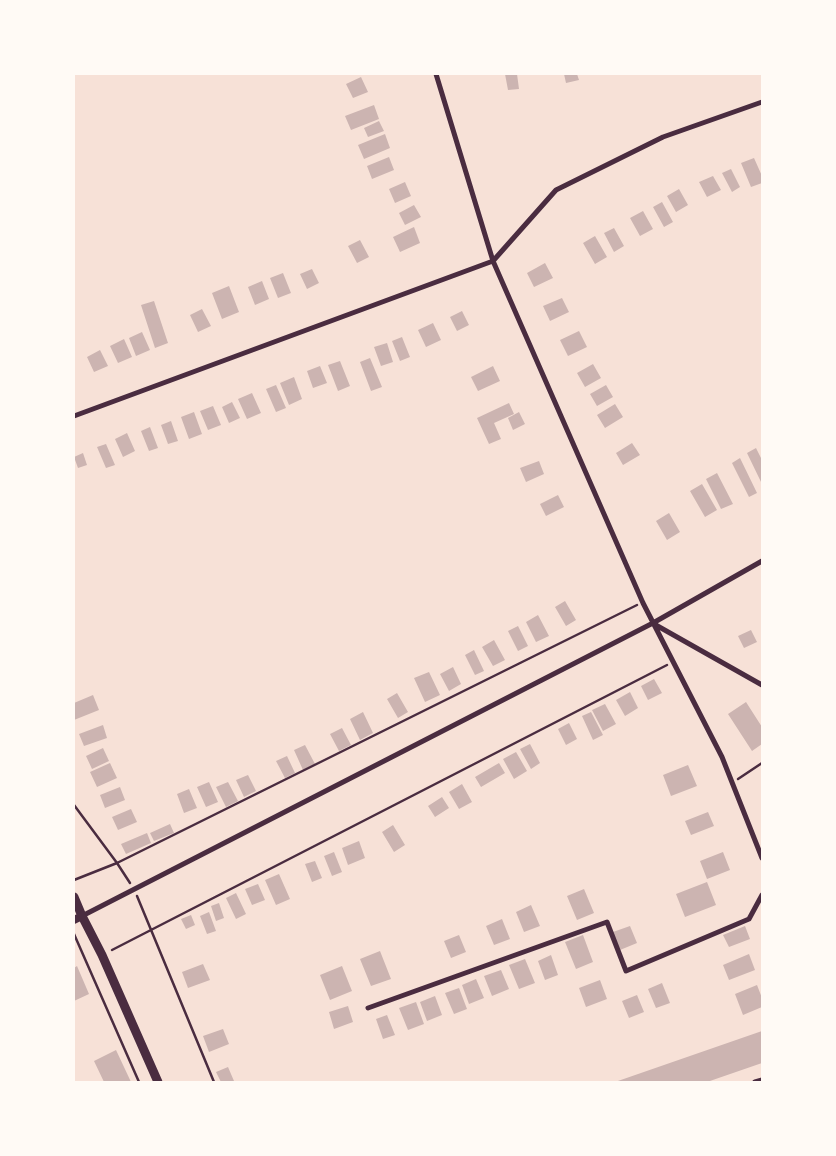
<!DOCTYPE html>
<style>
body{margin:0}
#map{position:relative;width:836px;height:1156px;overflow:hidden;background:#f7e1d7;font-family:"Alegreya Sans",sans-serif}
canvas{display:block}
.frame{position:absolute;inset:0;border:75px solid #fffaf5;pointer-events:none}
</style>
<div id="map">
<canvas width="836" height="1156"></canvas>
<div class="frame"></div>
</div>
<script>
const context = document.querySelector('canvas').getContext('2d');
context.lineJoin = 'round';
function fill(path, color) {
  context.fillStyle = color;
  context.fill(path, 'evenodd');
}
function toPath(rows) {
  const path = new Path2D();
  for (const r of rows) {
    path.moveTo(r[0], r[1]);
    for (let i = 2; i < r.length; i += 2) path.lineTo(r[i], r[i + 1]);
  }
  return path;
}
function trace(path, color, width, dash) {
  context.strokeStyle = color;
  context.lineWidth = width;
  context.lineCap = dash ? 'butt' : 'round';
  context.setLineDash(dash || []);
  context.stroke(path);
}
const building = toPath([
 [505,74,517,74,519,89,508,90],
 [564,74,577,74,579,80,566,83],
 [361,77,368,92,353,98,346,84],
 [374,105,379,119,351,130,345,116],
 [379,121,384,131,368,137,364,128],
 [385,134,390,148,364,159,358,145],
 [389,157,394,170,372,179,367,166],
 [754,158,762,176,762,183,751,187,741,163],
 [731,169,740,187,732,192,722,173],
 [713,176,721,190,707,197,699,182],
 [405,182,411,196,395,203,389,189],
 [679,189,688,205,676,212,667,196],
 [662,202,673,222,664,227,653,207],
 [414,205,421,217,405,225,399,213],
 [643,211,653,229,640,236,630,218],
 [414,227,420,243,400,252,393,237],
 [614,228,624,246,614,252,604,233],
 [595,236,607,257,595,264,583,243],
 [360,240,369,257,357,263,348,246],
 [545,263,553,278,534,287,527,273],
 [312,269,319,283,307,289,300,274],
 [283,273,291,293,278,298,270,278],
 [262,281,269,299,255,305,248,287],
 [229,286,239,312,222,319,212,293],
 [562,298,569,312,550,321,543,306],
 [154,301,168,343,155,348,141,305],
 [202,309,211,326,198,332,190,315],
 [462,311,469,325,457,331,450,317],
 [433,323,441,340,426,347,418,330],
 [579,331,587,347,568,356,560,340],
 [142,332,150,350,136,356,129,338],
 [402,337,410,357,400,361,392,341],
 [124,339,132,357,118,363,110,346],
 [387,343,393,362,381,366,374,347],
 [100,350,108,366,94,372,87,357],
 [370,358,382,387,371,391,360,362],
 [340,361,350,386,338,391,328,365],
 [593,364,601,378,585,387,577,373],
 [320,366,327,383,313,388,307,371],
 [493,366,500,381,478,391,471,377],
 [294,377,302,399,289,405,280,383],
 [276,385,286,408,276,412,266,389],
 [606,385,613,397,597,406,590,394],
 [252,393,261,413,247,419,238,399],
 [232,402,240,418,229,423,222,407],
 [509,403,514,414,494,423,501,439,489,444,477,418],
 [615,404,623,417,605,428,597,415],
 [213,406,221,425,208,430,200,411],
 [194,412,202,434,189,439,181,417],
 [519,412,525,424,513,430,508,418],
 [171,421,178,441,168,444,161,425],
 [150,427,158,448,149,451,141,431],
 [127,433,135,451,123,457,115,439],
 [632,443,640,455,623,465,616,453],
 [106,444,115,465,106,468,97,447],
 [756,448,762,460,762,484,747,453],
 [83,453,87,465,78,468,74,457],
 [740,458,757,493,749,497,732,463],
 [539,461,544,474,526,482,520,468],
 [717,473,733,504,721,509,706,479],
 [702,484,717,510,705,517,690,491],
 [558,495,564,507,546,516,540,504],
 [669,513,680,532,667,540,656,521],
 [565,601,576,620,566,626,555,607],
 [538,615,549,636,536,642,526,622],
 [518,626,528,646,518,651,508,631],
 [751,630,757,642,744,648,738,636],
 [494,640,505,660,493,666,482,647],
 [474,650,484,671,475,675,465,655],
 [453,667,461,684,449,691,440,674],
 [429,672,440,695,425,702,414,678],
 [654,679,662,693,648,700,641,686],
 [630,692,638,708,625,716,616,700],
 [397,693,408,712,398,718,387,699],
 [93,695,99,710,74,720,74,703],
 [746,702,762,727,762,744,752,751,728,714],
 [605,704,616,724,603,731,592,710],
 [363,712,373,733,360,740,350,719],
 [591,712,603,735,593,740,582,716],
 [569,723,577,739,566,745,558,729],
 [103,725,107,738,84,746,79,734],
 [342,728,351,745,339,751,330,734],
 [530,744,540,763,531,769,520,749],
 [305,745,315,764,303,770,294,750],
 [103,748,109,761,92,769,86,756],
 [516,752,527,771,514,779,503,759],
 [287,756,295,773,285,778,276,761],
 [110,763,117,778,97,787,90,772],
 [499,763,505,773,481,787,475,777],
 [688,765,697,786,671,796,663,775],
 [248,775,256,791,244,797,236,780],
 [209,782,218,802,206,807,197,787],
 [228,782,238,801,226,807,216,787],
 [462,784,472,802,459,809,449,792],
 [120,787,125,800,105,808,100,795],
 [189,789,197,808,184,813,177,794],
 [442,797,449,808,435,817,428,806],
 [131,809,137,822,118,830,112,817],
 [708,812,714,826,691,835,685,821],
 [170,824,174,833,154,841,150,833],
 [393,825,405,845,394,852,382,832],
 [147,833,151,843,126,854,121,844],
 [359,841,365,858,348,865,342,848],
 [334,852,342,872,332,876,324,856],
 [723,852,730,870,707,879,700,861],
 [315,861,322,878,312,882,305,864],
 [279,874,290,899,276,905,265,880],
 [707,882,716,905,685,917,676,894],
 [258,884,265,900,252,905,245,889],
 [584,889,594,913,577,920,567,896],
 [236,893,246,914,236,919,226,898],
 [219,903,224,918,216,921,211,906],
 [531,905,540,926,524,932,516,912],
 [209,912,216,931,207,934,200,916],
 [191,915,195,925,186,929,181,919],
 [502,919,510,939,494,945,486,926],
 [630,926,637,943,620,950,613,932],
 [745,926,750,939,729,947,723,935],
 [459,935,466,952,451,958,444,941],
 [583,935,593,962,576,969,565,942],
 [380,951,391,979,371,986,360,959],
 [749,954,755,970,729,980,723,965],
 [551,955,558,975,545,980,538,961],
 [525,959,535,983,519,989,509,965],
 [203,964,210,980,188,988,182,972],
 [77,966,89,994,74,1001,74,968],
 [342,966,352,991,330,1000,320,975],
 [501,970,509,989,492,996,484,976],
 [476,979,484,998,469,1004,462,985],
 [600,980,607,999,586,1007,579,988],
 [662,983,670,1003,656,1008,648,989],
 [757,985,762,998,762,1007,743,1015,735,994],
 [459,988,467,1009,454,1014,445,993],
 [637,995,644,1012,629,1018,622,1001],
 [435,996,442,1015,427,1021,420,1002],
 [416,1002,424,1024,408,1030,399,1008],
 [348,1006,353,1022,334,1029,329,1012],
 [387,1015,395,1035,383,1039,376,1019],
 [223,1029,229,1044,209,1052,203,1036],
 [762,1031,762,1063,707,1082,615,1082],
 [116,1050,131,1082,104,1082,94,1061],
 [228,1067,234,1081,231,1082,221,1082,216,1072]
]);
const path = toPath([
 [738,779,762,763],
 [74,805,117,863,130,883],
 [74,880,117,863,637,605],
 [137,896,214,1082],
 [74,934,139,1082],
 [112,950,667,665]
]);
const minor = toPath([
 [436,74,493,261,643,603,722,757,762,858],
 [74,416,493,261,556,190,663,137,762,102],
 [654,624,762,685],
 [82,916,653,623,762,561],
 [368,1008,607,922,626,971,749,919,762,895],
 [755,1082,762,1080]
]);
const tertiary = toPath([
 [74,920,82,916]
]);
const primary = toPath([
 [74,897,82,916,102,955,158,1082]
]);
fill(building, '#ccb4b1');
trace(path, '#4a2c40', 2.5);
trace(minor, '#4a2c40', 5);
trace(tertiary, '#4a2c40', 8);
trace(primary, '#4a2c40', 9);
</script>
